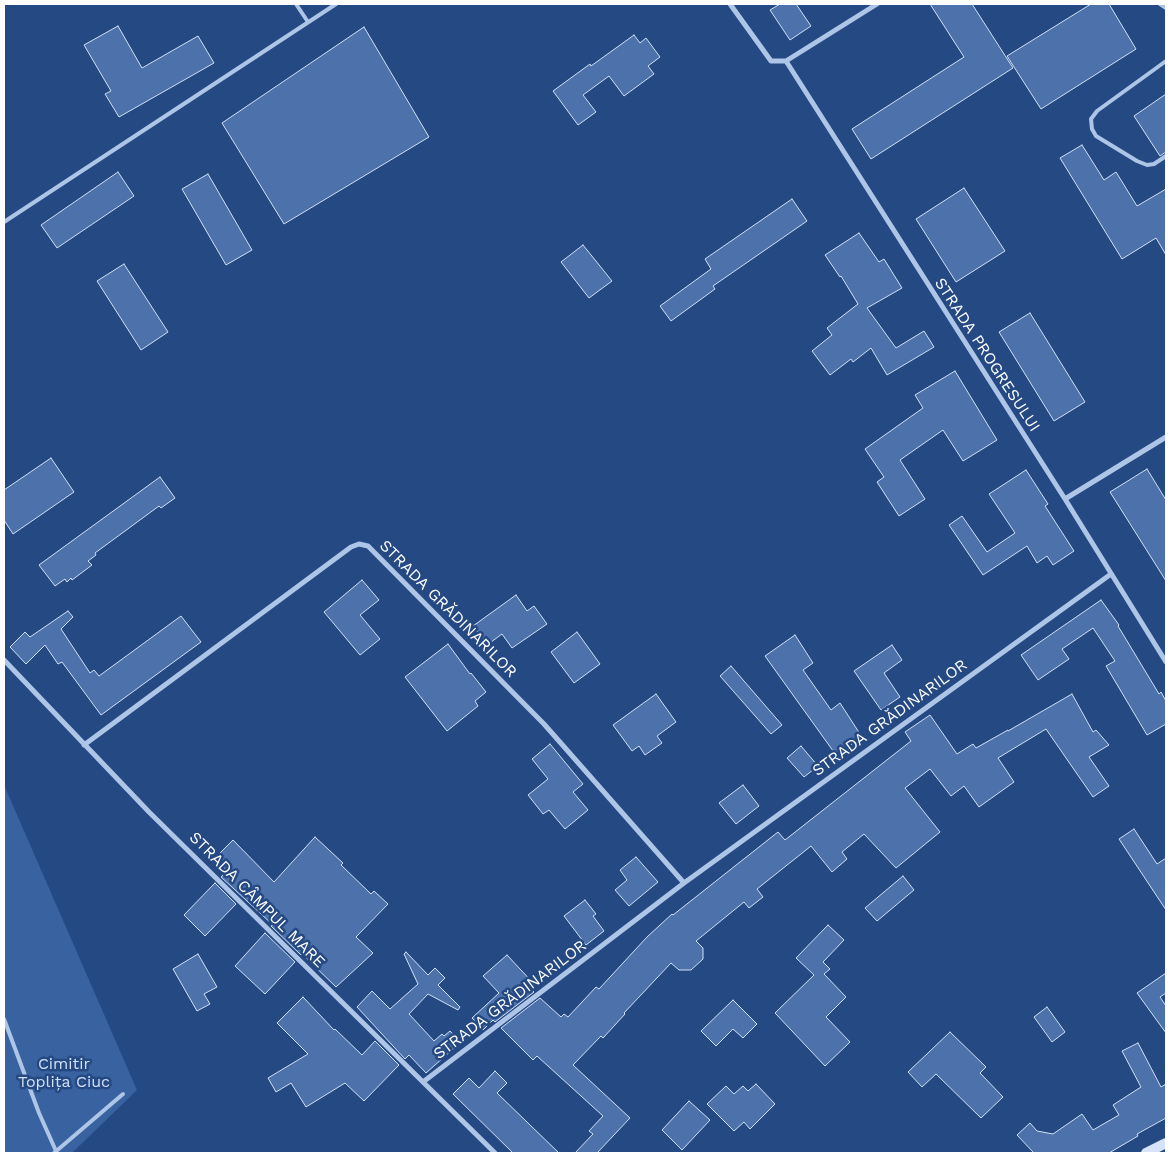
<!DOCTYPE html>
<meta charset="utf-8">
<style>
body{margin:0}
#map{position:relative;width:1170px;height:1157px;overflow:hidden;background:#254983;font-family:"Work Sans",sans-serif}
canvas{display:block}
.frame{position:absolute;inset:0;border:5px solid #fff;pointer-events:none}
</style>
<div id="map">
<canvas width="1170" height="1157"></canvas>
<div class="frame"></div>
</div>
<script>
const context = document.querySelector('canvas').getContext('2d');
context.lineJoin = 'round';
function fill(path, color) {
  context.fillStyle = color;
  context.fill(path, 'evenodd');
}
function toPath(rows) {
  const path = new Path2D();
  for (const r of rows) {
    path.moveTo(r[0], r[1]);
    for (let i = 2; i < r.length; i += 2) path.lineTo(r[i], r[i + 1]);
  }
  return path;
}
function trace(path, color, width, dash) {
  context.strokeStyle = color;
  context.lineWidth = width;
  context.lineCap = dash ? 'butt' : 'round';
  context.setLineDash(dash || []);
  context.stroke(path);
}
function label(font, color, halo, rows, align = 'center') {
  context.font = font + ' "Work Sans",sans-serif';
  context.lineWidth = 5;
  context.setLineDash([]);
  context.textBaseline = 'middle';
  context.strokeStyle = halo;
  context.fillStyle = color;
  for (const [text, x, y, turn = 0] of rows) {
    context.save();
    context.translate(x, y);
    context.rotate((+turn || 0) * Math.PI / 180);
    context.textAlign = isNaN(turn) ? turn : align;
    if (halo) context.strokeText(text, 0, 0);
    context.fillText(text, 0, 0);
    context.restore();
  }
}
const green = toPath([
 [4,785,137,1090,72,1153,4,1153]
]);
const building = toPath([
 [780,4,796,4,811,26,790,40,770,10,780,4],
 [930,4,972,4,1013,68,871,159,852,129,964,57,930,4],
 [1091,4,1109,4,1136,49,1041,109,1007,56,1091,4],
 [118,26,142,68,198,36,214,63,119,117,105,94,111,91,84,45,118,26],
 [364,27,429,137,284,224,222,123,364,27],
 [634,35,640,43,646,38,660,57,648,66,654,74,624,96,609,76,583,95,596,112,578,125,553,91,590,64,591,66,634,35],
 [1166,94,1166,152,1160,156,1134,116,1166,94],
 [1082,145,1104,180,1116,172,1137,206,1166,189,1166,255,1156,238,1122,259,1060,158,1082,145],
 [118,172,134,196,57,248,41,225,118,172],
 [208,174,252,250,226,265,182,189,208,174],
 [964,188,1005,251,956,282,916,219,964,188],
 [792,199,807,221,713,286,715,289,671,321,660,306,711,269,705,259,792,199],
 [859,233,879,262,884,259,902,288,867,308,896,348,924,331,934,347,887,375,871,348,853,362,851,359,830,375,812,351,832,335,827,328,858,304,841,276,840,277,825,255,859,233],
 [583,245,612,281,589,298,561,262,583,245],
 [124,264,168,332,141,350,97,281,124,264],
 [1030,313,1085,402,1054,421,999,332,1030,313],
 [955,371,997,440,963,461,943,430,900,460,925,499,899,516,877,482,884,477,865,449,923,408,915,395,955,371],
 [51,458,74,492,13,534,4,520,4,490,51,458],
 [1147,469,1166,500,1166,581,1110,492,1147,469],
 [1026,470,1048,504,1045,506,1074,551,1053,565,1047,556,1037,563,1027,546,983,575,949,525,962,516,987,552,1015,533,989,494,1026,470],
 [160,477,175,498,161,508,159,506,95,553,96,555,88,561,92,565,72,580,71,578,67,582,65,579,55,586,39,565,160,477],
 [362,580,379,600,360,615,380,639,360,655,324,612,362,580],
 [516,595,527,611,534,606,547,624,512,648,502,634,487,645,473,626,516,595],
 [1101,600,1119,625,1118,626,1159,694,1161,692,1166,701,1166,724,1147,735,1106,666,1115,661,1093,628,1062,649,1069,659,1038,680,1021,655,1101,600],
 [68,611,73,617,61,629,90,673,94,670,99,676,181,616,201,642,101,715,62,662,58,664,45,645,26,664,10,647,25,632,30,637,68,611],
 [577,632,600,664,574,683,551,652,577,632],
 [795,635,813,663,803,670,831,710,840,703,862,737,836,755,765,656,795,635],
 [448,644,470,674,471,673,486,692,475,701,478,706,447,731,405,677,448,644],
 [892,645,902,660,884,673,900,697,881,710,854,671,892,645],
 [731,666,782,725,771,734,720,676,731,666],
 [656,694,676,722,657,736,662,743,645,755,639,746,632,751,613,725,656,694],
 [1072,694,1093,732,1096,730,1109,745,1089,757,1109,786,1093,797,1046,729,998,758,1014,782,979,807,964,786,951,796,930,769,905,788,940,832,896,868,864,834,842,852,847,859,832,872,811,846,757,889,763,897,749,908,744,902,696,941,703,948,703,959,691,970,679,970,671,963,624,1013,625,1014,603,1038,601,1036,573,1065,630,1118,597,1153,575,1153,593,1134,589,1131,603,1116,537,1056,533,1060,501,1028,540,998,561,1017,564,1014,568,1017,596,987,599,989,647,937,672,914,673,915,778,832,785,840,911,741,905,732,930,715,957,754,973,744,976,748,1008,730,1008,731,1072,694],
 [550,744,583,784,573,792,588,810,565,829,549,810,543,814,528,795,548,779,532,759,550,744],
 [801,746,818,766,804,777,787,758,801,746],
 [743,785,759,806,736,824,719,803,743,785],
 [1134,829,1157,864,1166,858,1166,910,1119,839,1134,829],
 [315,837,343,863,341,865,371,894,374,891,388,904,356,937,373,953,336,987,302,954,301,955,271,926,273,925,221,877,227,871,215,858,233,840,274,882,315,837],
 [636,857,658,882,629,906,615,890,627,880,620,870,636,857],
 [903,876,914,890,877,921,865,908,903,876],
 [215,883,236,904,205,936,184,915,215,883],
 [585,900,596,914,593,916,604,931,586,945,564,916,585,900],
 [828,925,844,940,823,962,830,969,824,974,846,997,826,1017,850,1042,825,1066,775,1013,814,975,796,958,828,925],
 [265,933,295,962,265,994,235,966,265,933],
 [406,952,428,975,435,968,445,978,438,985,460,1007,458,1010,428,994,409,1014,434,1041,442,1034,444,1036,450,1031,461,1042,426,1073,409,1055,405,1059,357,1007,372,991,390,1009,418,984,404,954,406,952],
 [198,954,217,987,204,994,210,1004,197,1011,173,969,198,954],
 [507,955,534,984,530,988,534,992,495,1022,493,1020,483,1030,472,1018,499,993,483,976,507,955],
 [1166,973,1166,993,1160,997,1166,1006,1166,1033,1137,993,1166,973],
 [303,997,334,1030,335,1029,362,1055,375,1041,399,1065,364,1101,345,1083,306,1107,291,1083,276,1092,268,1078,308,1054,277,1023,303,997],
 [733,1000,757,1024,743,1038,733,1029,716,1046,701,1031,733,1000],
 [1047,1007,1065,1032,1052,1042,1034,1017,1047,1007],
 [950,1032,986,1067,980,1073,1003,1097,981,1118,936,1074,922,1087,908,1072,950,1032],
 [1138,1043,1161,1087,1166,1084,1166,1118,1137,1134,1138,1136,1109,1153,1034,1153,1017,1135,1030,1123,1037,1131,1053,1134,1082,1114,1093,1130,1119,1115,1113,1105,1141,1087,1122,1051,1138,1043],
 [495,1071,507,1083,497,1093,559,1153,513,1153,453,1094,469,1078,479,1088,495,1071],
 [756,1084,775,1104,750,1129,744,1122,734,1131,707,1104,726,1086,734,1094,743,1086,748,1091,756,1084],
 [689,1101,710,1120,682,1150,662,1130,689,1101]
]);
const lane = toPath([
 [296,4,308,22],
 [1160,4,1166,8],
 [1166,61,1097,111,1091,119,1092,129,1096,136,1137,161,1147,165,1154,164,1166,156],
 [4,222,336,4],
 [4,1019,39,1113,56,1151],
 [54,1153,123,1094]
]);
const street = toPath([
 [730,4,771,61,786,61,877,4],
 [786,61,1065,499,1166,662],
 [1065,499,1166,437],
 [4,660,149,812,495,1153],
 [84,745,351,547,359,544,368,546,544,724,684,883],
 [423,1082,684,883,1111,574]
]);
const secondary = toPath([
 [1146,1153,1166,1143]
]);
const streetNames = [
 ["STRADA PROGRESULUI",987,355,57],
 ["STRADA GRĂDINARILOR",448,609,45],
 ["STRADA GRĂDINARILOR",890,718,-36],
 ["STRADA CÂMPUL MARE",257,900,45],
 ["STRADA GRĂDINARILOR",510,1000,-37]
];
const parkNames = [
 ["Cimitir",64,1064],
 ["Toplița Ciuc",64,1082]
];
fill(green, '#3962a0');
fill(building, '#4d72ab');
trace(building, '#d1e0f6', 1);
trace(lane, '#adc5e7', 4);
trace(street, '#adc5e7', 5);
trace(secondary, '#d7e3f6', 10);
label('16px', '#fff', '#254983', streetNames);
label('16px', '#d1e0f6', '#254983', parkNames);
</script>
